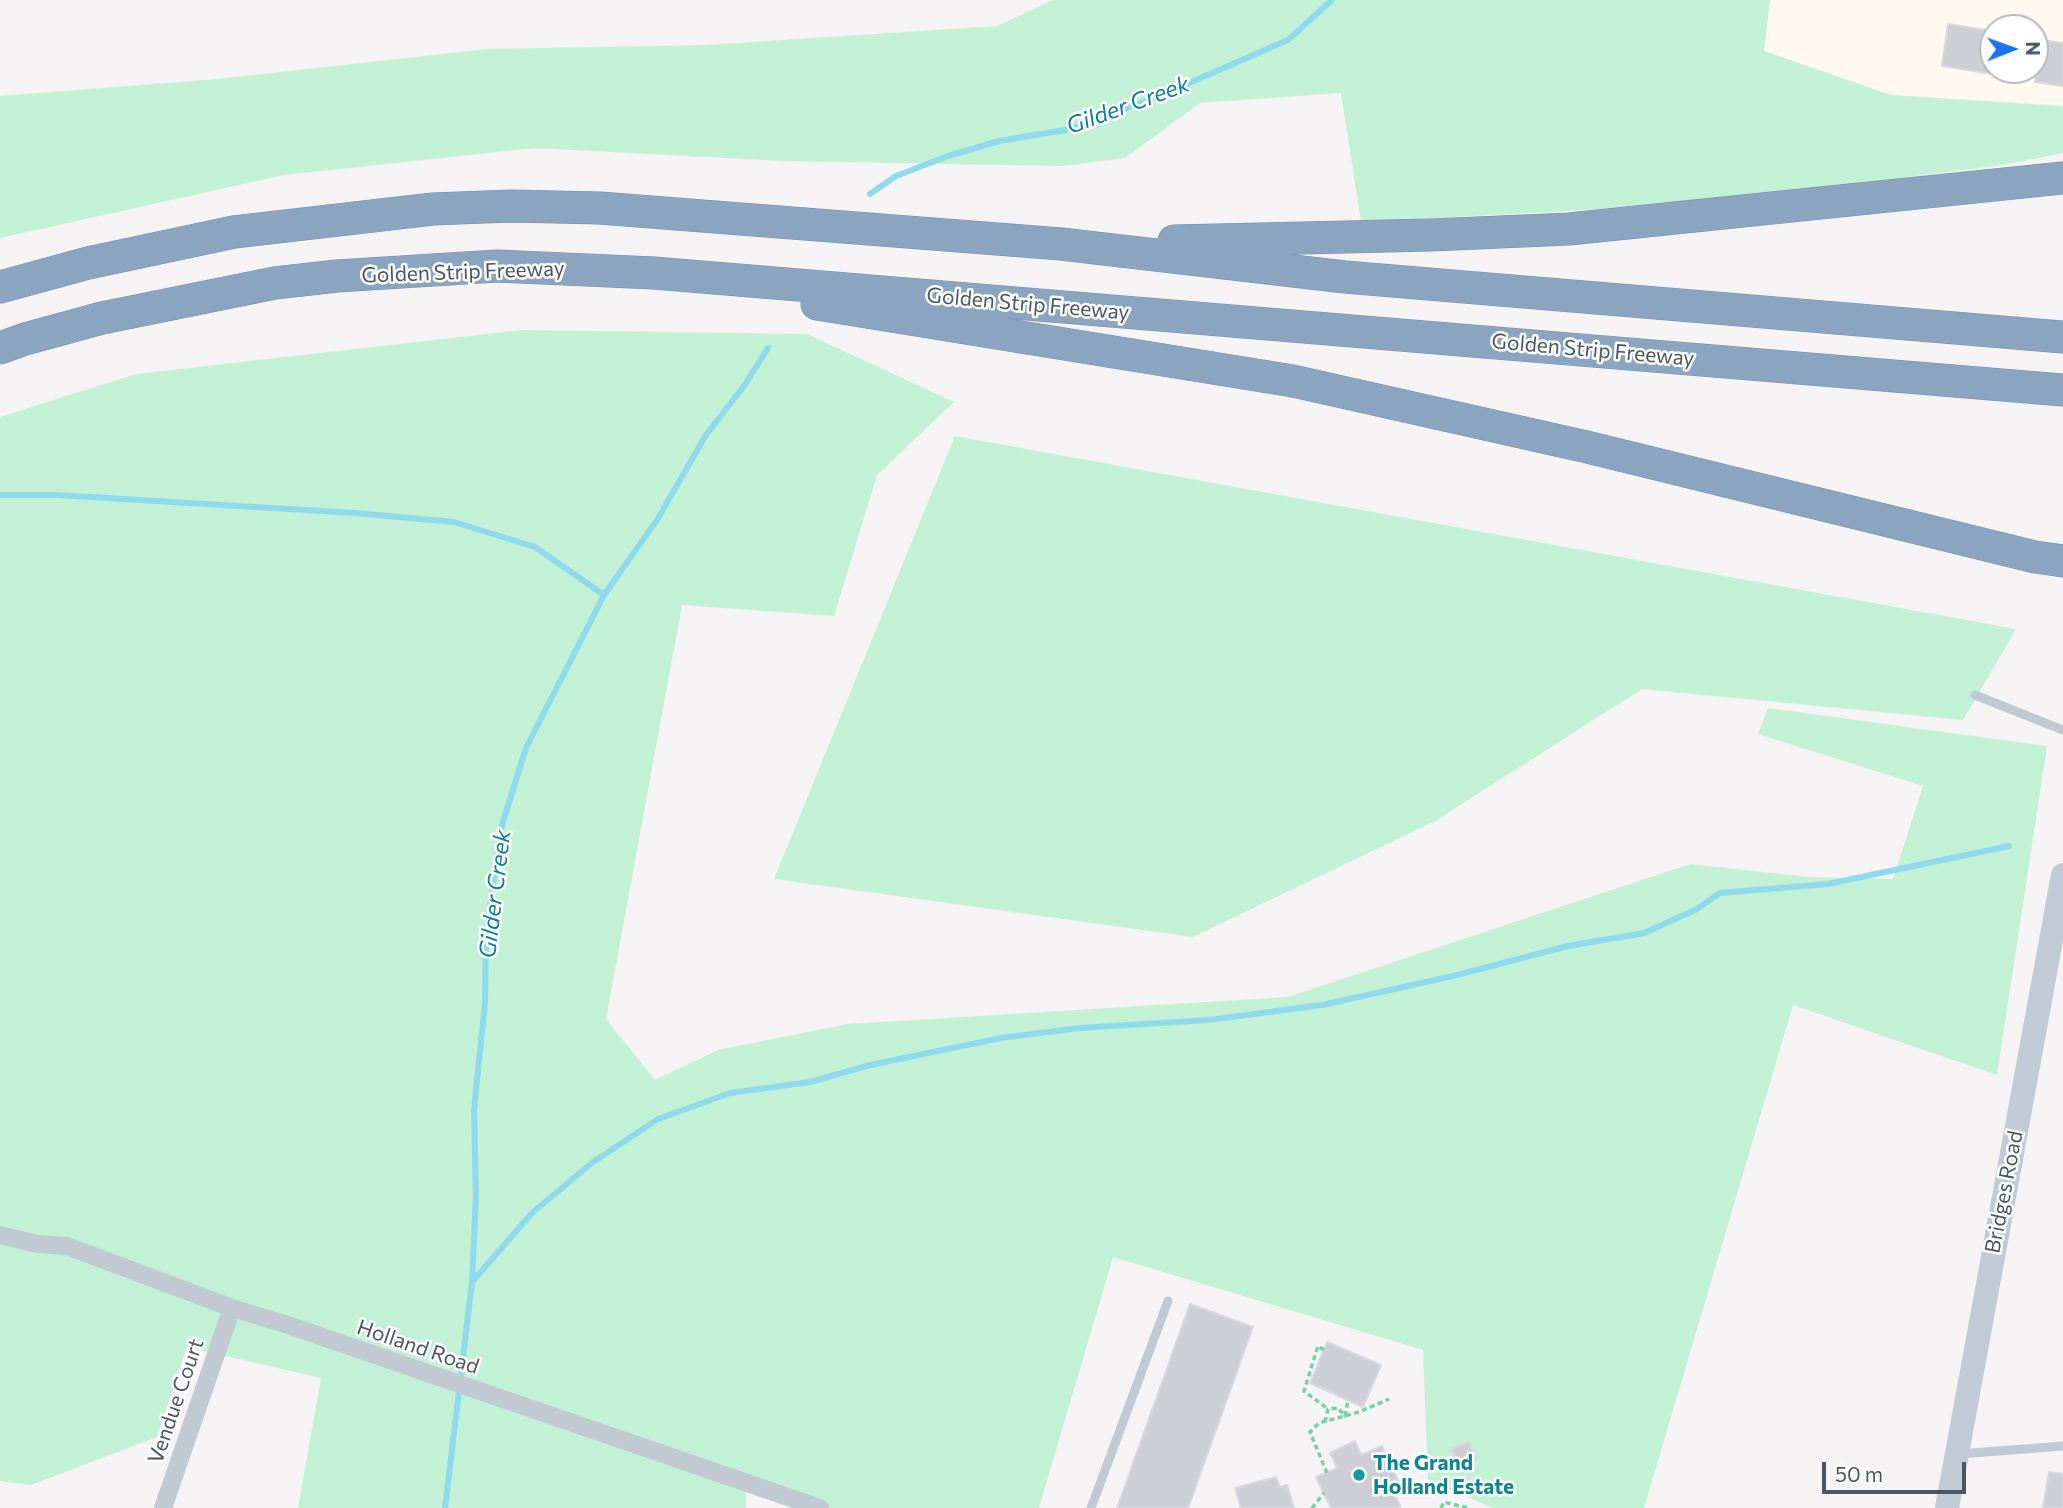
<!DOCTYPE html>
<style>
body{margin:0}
#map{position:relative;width:2063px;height:1508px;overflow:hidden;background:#f5f3f3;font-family:Commissioner,sans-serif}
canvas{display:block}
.north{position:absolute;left:1979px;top:14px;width:70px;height:70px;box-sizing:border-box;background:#fff;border:2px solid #b7bbc0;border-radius:50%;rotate:89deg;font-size:19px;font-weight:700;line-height:28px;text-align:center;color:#4a5661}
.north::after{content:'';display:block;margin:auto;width:24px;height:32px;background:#1a73e8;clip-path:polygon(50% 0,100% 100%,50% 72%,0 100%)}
.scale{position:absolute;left:1822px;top:1462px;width:144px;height:32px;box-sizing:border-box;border:4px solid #4a5661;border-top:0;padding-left:9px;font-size:21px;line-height:24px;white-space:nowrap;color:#4a5661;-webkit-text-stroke:5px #fff;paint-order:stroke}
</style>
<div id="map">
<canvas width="2063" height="1508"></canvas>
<div class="north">N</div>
<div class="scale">50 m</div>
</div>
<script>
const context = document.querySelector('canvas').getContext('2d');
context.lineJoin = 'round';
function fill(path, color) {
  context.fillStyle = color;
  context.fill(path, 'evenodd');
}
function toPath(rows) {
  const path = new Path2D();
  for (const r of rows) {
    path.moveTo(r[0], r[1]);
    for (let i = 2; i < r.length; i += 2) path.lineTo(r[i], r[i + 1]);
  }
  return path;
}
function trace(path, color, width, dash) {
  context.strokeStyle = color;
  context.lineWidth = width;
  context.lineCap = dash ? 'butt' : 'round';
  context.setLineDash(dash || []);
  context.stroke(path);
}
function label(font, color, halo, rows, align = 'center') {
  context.font = font + ' Commissioner,sans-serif';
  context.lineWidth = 5;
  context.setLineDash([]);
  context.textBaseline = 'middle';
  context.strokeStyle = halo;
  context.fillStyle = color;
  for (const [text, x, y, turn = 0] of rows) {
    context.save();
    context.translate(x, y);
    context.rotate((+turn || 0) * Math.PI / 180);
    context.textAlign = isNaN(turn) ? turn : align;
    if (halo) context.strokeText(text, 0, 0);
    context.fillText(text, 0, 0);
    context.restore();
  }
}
const commercial = toPath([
 [1770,0,2063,0,2063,106,1891,95,1763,51],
 [1993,28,2035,28,2035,70,1993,70]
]);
const green = toPath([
 [1053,0,1770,0,1764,51,1891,95,2063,106,2063,153,2003,165,1695,204,1361,222,1341,93,1200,103,1125,158,1062,166,783,161,535,148,284,175,0,238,0,96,217,79,487,49,706,45,997,26],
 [521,330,807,334,954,402,877,475,834,616,682,605,606,1019,655,1080,718,1050,848,1024,1288,997,1690,864,1809,877,1893,879,1923,786,1758,734,1768,708,2047,746,1997,1075,1793,1005,1644,1508,1493,1508,1428,1480,1423,1350,1113,1257,1039,1508,812,1508,746,1484,746,1508,298,1508,321,1378,187,1347,157,1437,31,1485,0,1481,0,417,136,374],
 [955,436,2016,629,1963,720,1642,689,1435,821,1193,937,774,879]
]);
const stream = toPath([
 [870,194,896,176,948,156,999,141,1071,129,1159,96,1288,40,1332,0],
 [0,495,57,495,355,513,454,522,535,547,604,595],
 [472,1282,532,1213,593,1162,658,1119,730,1093,810,1082,870,1065,1001,1038,1079,1028,1209,1020,1322,1005,1453,976,1568,946,1644,933,1697,909,1720,893,1828,884,2009,846],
 [445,1508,472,1282,476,1196,474,1110,485,1003,486,935,501,828,526,748,604,595,657,520,706,435,744,386,768,348]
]);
const building = toPath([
 [1948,24,1993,31,1993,74,1942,66,1948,24],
 [2035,39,2063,43,2063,86,2035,82,2035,39],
 [1190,1304,1253,1327,1188,1508,1117,1508,1190,1304],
 [1327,1342,1381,1365,1363,1407,1310,1383,1327,1342],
 [1355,1441,1361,1455,1382,1446,1402,1489,1394,1493,1401,1508,1331,1508,1316,1477,1337,1468,1330,1453,1355,1441],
 [1469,1442,1477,1460,1459,1468,1451,1449,1469,1442],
 [2049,1472,2063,1474,2063,1508,2043,1508,2049,1472],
 [1276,1477,1280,1487,1287,1485,1294,1508,1241,1508,1235,1488,1276,1477]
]);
const path = toPath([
 [1324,1350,1318,1346,1304,1391,1328,1409],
 [1325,1422,1328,1409,1338,1408,1345,1416,1348,1400],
 [1327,1473,1310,1432,1319,1423,1359,1412,1389,1399],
 [1312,1508,1324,1493],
 [1441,1508,1444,1502,1468,1508]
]);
const lane = toPath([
 [1975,695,2063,730],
 [1960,1454,2063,1446],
 [1091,1508,1168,1301]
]);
const street = toPath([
 [0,1235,37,1244,67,1246,232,1308,288,1325,820,1508],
 [163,1508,232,1308]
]);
const secondary = toPath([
 [1947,1508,2063,875]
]);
const highway = toPath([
 [1174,241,1431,235,1569,229,2063,178],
 [0,287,88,263,234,232,433,209,511,206,600,208,1061,244,1345,277,2063,337],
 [817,304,1293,381,1587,447,2035,557,2063,561],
 [0,348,25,339,102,318,275,283,337,276,497,266,654,273,2063,390]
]);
const markers = [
 [1359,1475,7,"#0f9aa8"]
];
const streetNames = [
 ["Golden Strip Freeway",463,272,-2],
 ["Golden Strip Freeway",1028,304,5],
 ["Golden Strip Freeway",1593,350,5],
 ["Bridges Road",2004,1192,-79],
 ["Holland Road",418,1347,19],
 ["Vendue Court",176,1401,-71]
];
const cultureNames = [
 ["The Grand",1373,1463],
 ["Holland Estate",1373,1487]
];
const waterNames = [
 ["Gilder Creek",1128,105,-20],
 ["Gilder Creek",495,894,-83]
];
fill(commercial, '#fdf9ef');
fill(green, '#c3f1d5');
trace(stream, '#90daee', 6);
fill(building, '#cdcfd5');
trace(building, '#d7d9de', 2);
trace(highway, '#7690ad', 33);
trace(path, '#7ad0a6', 3.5, [5, 3.5]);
trace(lane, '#c1cad2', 9);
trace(street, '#c1cad2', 18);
trace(secondary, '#c1cbd6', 24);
trace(highway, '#8ba5c1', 32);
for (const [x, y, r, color] of markers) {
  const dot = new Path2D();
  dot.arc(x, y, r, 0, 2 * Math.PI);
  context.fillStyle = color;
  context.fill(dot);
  trace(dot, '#fff', 2.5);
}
label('21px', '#4a5661', '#fff', streetNames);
label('bold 21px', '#0d838f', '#fff', cultureNames, 'left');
label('italic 23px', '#0c7c9b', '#fff', waterNames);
</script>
